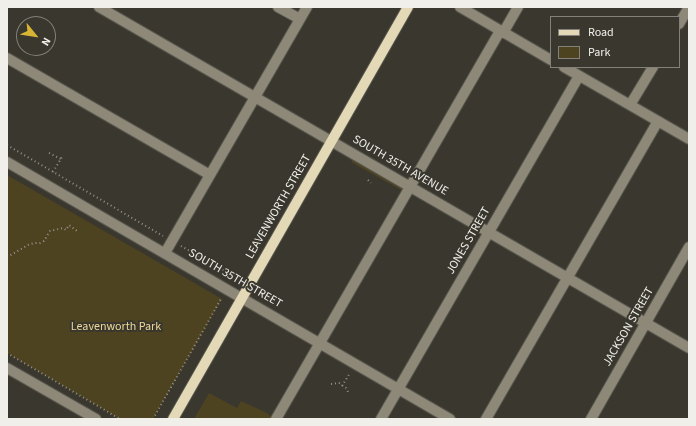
<!DOCTYPE html>
<style>
body{margin:0}
#map{position:relative;width:696px;height:426px;overflow:hidden;background:#39372e;font-family:"Source Sans 3",sans-serif}
canvas{display:block}
.frame{position:absolute;inset:0;border:8px solid #f1efea;pointer-events:none}
.legend{position:absolute;left:550px;top:16px;width:130px;height:52px;box-sizing:border-box;background:#39372e;border:1px solid #838179;margin:0;padding:5px 7px;list-style:none;font-size:12px;color:#f1efea}
.legend li{display:flex;align-items:center;gap:8px;height:20px}
.legend b{width:20px;border:1px solid #838179}
.north{position:absolute;left:16px;top:16px;width:40px;height:40px;box-sizing:border-box;background:#39372e;border:1px solid #838179;border-radius:50%;rotate:120deg;font-size:11px;font-weight:700;line-height:16px;text-align:center;color:#f1efea}
.north::after{content:'';display:block;margin:auto;width:14px;height:18px;background:#d8b434;clip-path:polygon(50% 0,100% 100%,50% 72%,0 100%)}
</style>
<div id="map">
<canvas width="696" height="426"></canvas>
<div class="frame"></div>
<ul class="legend">
<li><b style="height:5px;background:#e4d9b6"></b>Road</li>
<li><b style="height:11px;background:#4e4321"></b>Park</li>
</ul>
<div class="north">N</div>
</div>
<script>
const context = document.querySelector('canvas').getContext('2d');
context.lineJoin = 'round';
function fill(path, color) {
  context.fillStyle = color;
  context.fill(path, 'evenodd');
}
function toPath(rows) {
  const path = new Path2D();
  for (const r of rows) {
    path.moveTo(r[0], r[1]);
    for (let i = 2; i < r.length; i += 2) path.lineTo(r[i], r[i + 1]);
  }
  return path;
}
function trace(path, color, width, dash) {
  context.strokeStyle = color;
  context.lineWidth = width;
  context.lineCap = dash ? 'butt' : 'round';
  context.setLineDash(dash || []);
  context.stroke(path);
}
function label(font, color, halo, rows, align = 'center') {
  context.font = font + ' "Source Sans 3",sans-serif';
  context.lineWidth = 4;
  context.setLineDash([]);
  context.textBaseline = 'middle';
  context.strokeStyle = halo;
  context.fillStyle = color;
  for (const [text, x, y, turn = 0] of rows) {
    context.save();
    context.translate(x, y);
    context.rotate((+turn || 0) * Math.PI / 180);
    context.textAlign = isNaN(turn) ? turn : align;
    if (halo) context.strokeText(text, 0, 0);
    context.fillText(text, 0, 0);
    context.restore();
  }
}
const green = toPath([
 [353,159,404,189,403,191,351,162],
 [7,175,222,299,153,419,120,419,7,353],
 [209,393,237,408,241,401,267,413,274,419,194,419]
]);
const path = toPath([
 [7,145,163,236],
 [49,153,61,159],
 [53,172,62,157],
 [368,180,371,183],
 [181,246,232,275],
 [7,257,28,245,34,243,40,243,44,241,50,231,63,228,66,230,69,225,77,231],
 [7,353,120,419],
 [331,384,339,383,346,388,349,394],
 [342,386,350,373],
 [153,419,221,299]
]);
const minor = toPath([
 [99,7,689,348],
 [278,7,300,19],
 [460,7,551,60],
 [679,24,689,7],
 [503,33,518,7],
 [7,58,210,175],
 [564,67,689,139],
 [630,105,653,67],
 [7,162,450,419],
 [165,253,307,7],
 [7,368,96,419],
 [276,419,500,31],
 [381,419,579,76],
 [486,419,658,121],
 [591,419,689,247]
]);
const major = toPath([
 [173,419,408,7]
]);
const streetNames = [
 ["SOUTH 35TH AVENUE",400,166,30],
 ["LEAVENWORTH STREET",279,207,-60],
 ["JONES STREET",469,241,-60],
 ["SOUTH 35TH STREET",235,279,30],
 ["JACKSON STREET",629,327,-60]
];
const parkNames = [
 ["Leavenworth Park",116,327]
];
fill(green, '#4e4321');
trace(minor, '#56544c', 12);
trace(major, '#56544c', 12);
trace(path, '#95938c', 2, [1, 3]);
trace(minor, '#8d8877', 10);
trace(major, '#e4d9b6', 10);
label('12px', '#f1efea', '#39372e', streetNames);
label('12px', '#ecd796', '#39372e', parkNames);
</script>
